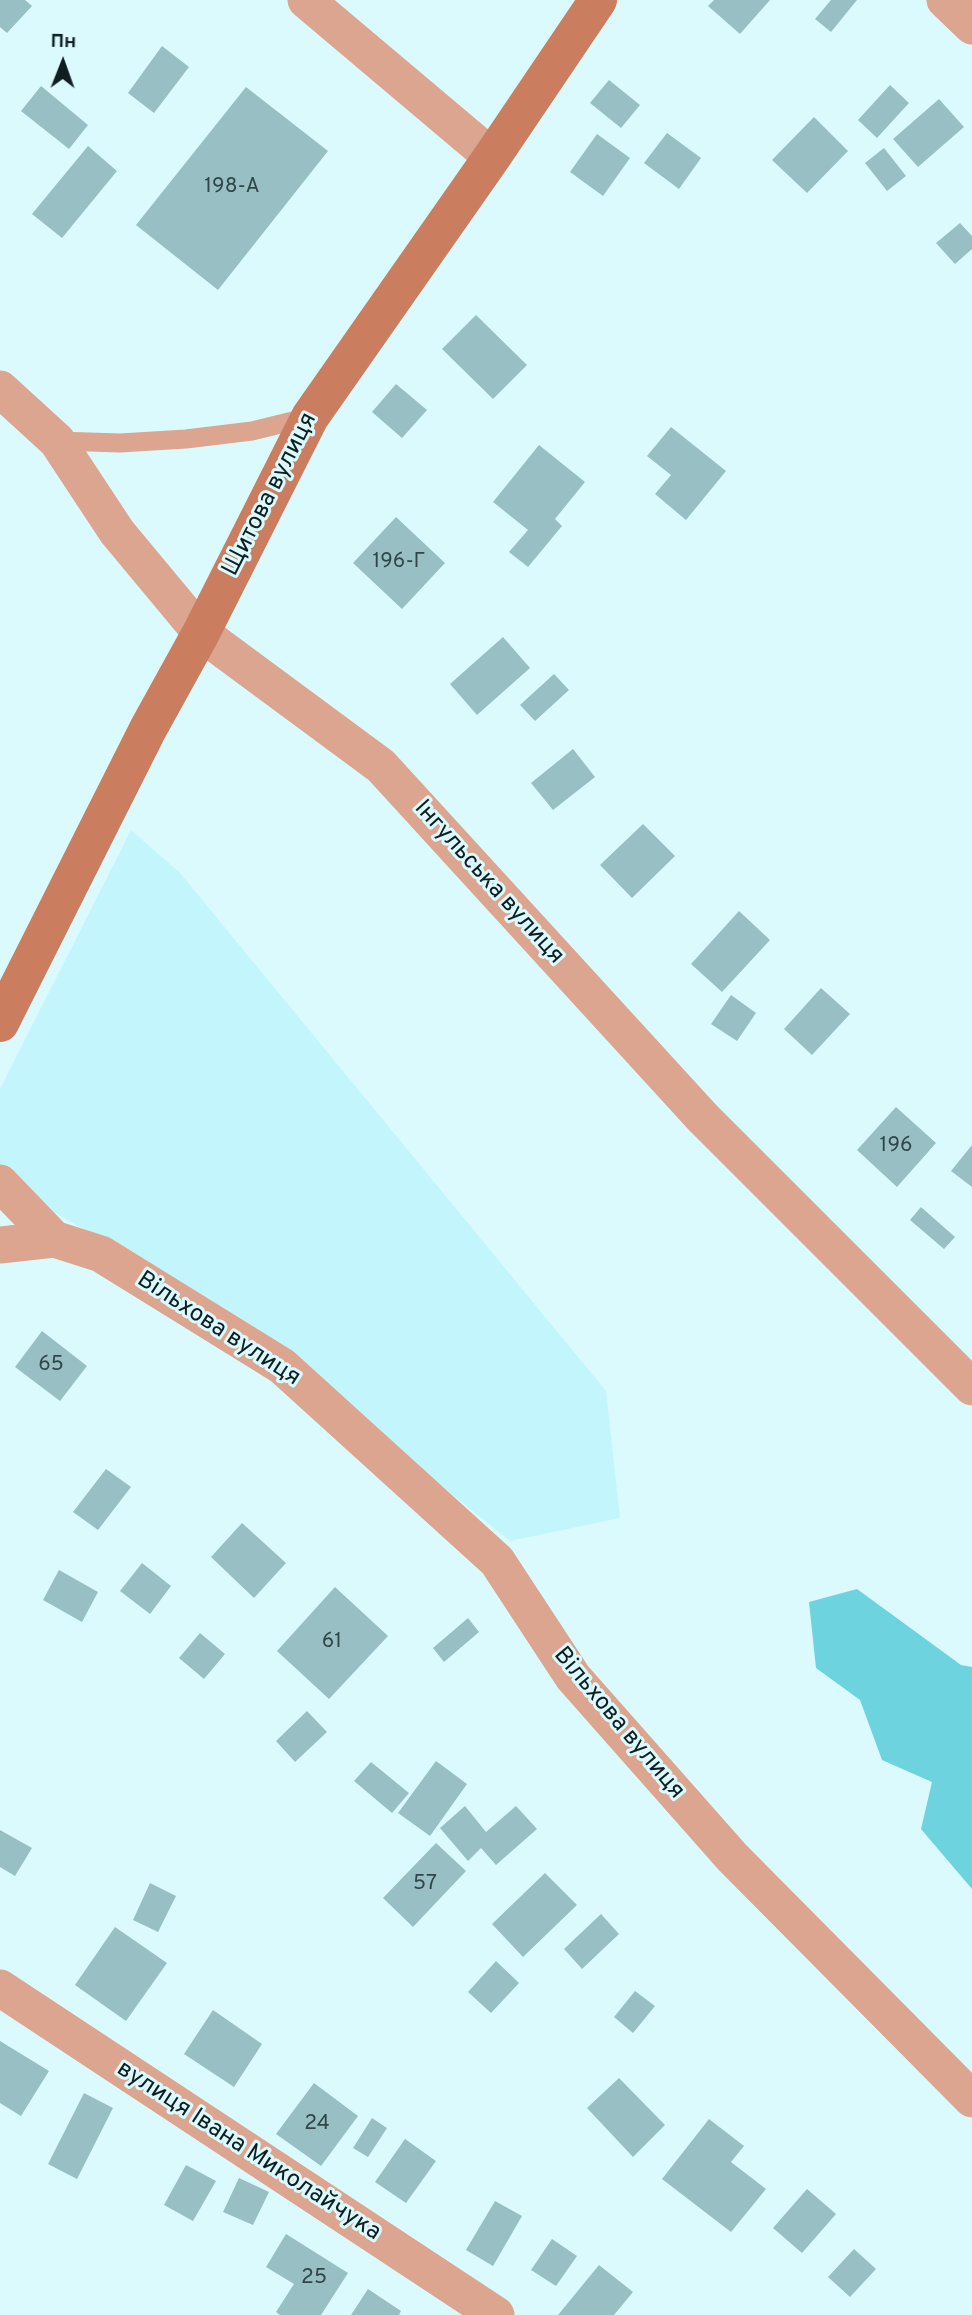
<!DOCTYPE html>
<meta charset="utf-8">
<style>
body{margin:0}
#map{position:relative;width:972px;height:2315px;overflow:hidden;background:#dafafe;font-family:Overpass,sans-serif}
canvas{display:block}
.north{position:absolute;left:28px;top:28px;width:70px;height:70px;-webkit-text-stroke:5px #dafafe;paint-order:stroke;rotate:1deg;font-size:19px;font-weight:700;line-height:28px;text-align:center;color:#0f1e20}
.north::after{content:'';display:block;margin:auto;width:24px;height:32px;background:#0f1e20;clip-path:polygon(50% 0,100% 100%,50% 72%,0 100%)}
</style>
<div id="map">
<canvas width="972" height="2315"></canvas>
<div class="north">Пн</div>
</div>
<script>
const context = document.querySelector('canvas').getContext('2d');
context.lineJoin = 'round';
function fill(path, color) {
  context.fillStyle = color;
  context.fill(path, 'evenodd');
}
function toPath(rows) {
  const path = new Path2D();
  for (const r of rows) {
    path.moveTo(r[0], r[1]);
    for (let i = 2; i < r.length; i += 2) path.lineTo(r[i], r[i + 1]);
  }
  return path;
}
function trace(path, color, width, dash) {
  context.strokeStyle = color;
  context.lineWidth = width;
  context.lineCap = dash ? 'butt' : 'round';
  context.setLineDash(dash || []);
  context.stroke(path);
}
function label(font, color, halo, rows, align = 'center') {
  context.font = font + ' Overpass,sans-serif';
  context.lineWidth = 6;
  context.setLineDash([]);
  context.textBaseline = 'middle';
  context.strokeStyle = halo;
  context.fillStyle = color;
  for (const [text, x, y, turn = 0] of rows) {
    context.save();
    context.translate(x, y);
    context.rotate((+turn || 0) * Math.PI / 180);
    context.textAlign = isNaN(turn) ? turn : align;
    if (halo) context.strokeText(text, 0, 0);
    context.fillText(text, 0, 0);
    context.restore();
  }
}
const built = toPath([
 [131,830,180,873,606,1391,620,1518,510,1541,275,1352,116,1248,17,1191,0,1171,0,1089]
]);
const water = toPath([
 [857,1589,961,1665,972,1667,972,1889,921,1829,932,1782,882,1760,860,1700,816,1668,809,1602]
]);
const building = toPath([
 [0,0,25,0,32,6,7,33,0,27],
 [714,0,770,0,740,34,708,6],
 [831,0,857,0,831,32,815,19],
 [162,46,189,67,154,113,128,93],
 [609,80,640,105,621,128,590,103],
 [890,85,909,103,877,138,858,120],
 [41,86,88,125,69,149,21,111],
 [246,87,328,151,218,290,136,225],
 [939,99,964,127,918,167,893,139],
 [814,117,848,151,807,193,772,160],
 [667,133,701,158,679,189,644,163],
 [597,134,630,158,603,196,570,172],
 [88,146,117,171,62,238,32,214],
 [884,148,906,176,887,191,865,163],
 [960,223,972,236,972,249,955,264,936,243],
 [476,315,527,365,493,399,442,349],
 [396,384,427,410,402,438,372,412],
 [671,427,726,471,686,520,655,494,671,475,647,456],
 [539,445,585,482,555,519,562,526,528,567,509,552,528,530,493,502],
 [396,517,445,563,402,609,353,563],
 [503,637,530,668,477,715,450,684],
 [554,674,569,690,535,721,520,705],
 [573,749,595,777,553,810,531,783],
 [643,824,675,856,632,898,600,865],
 [739,911,770,940,722,992,691,964],
 [821,988,850,1014,812,1055,784,1029],
 [731,995,756,1013,737,1041,711,1024],
 [896,1107,936,1143,897,1187,857,1150],
 [972,1145,972,1187,951,1171],
 [921,1207,955,1237,944,1249,910,1220],
 [42,1331,87,1366,60,1401,15,1367],
 [106,1469,131,1487,98,1530,73,1512],
 [242,1523,286,1563,254,1598,211,1557],
 [142,1563,171,1586,150,1614,120,1591],
 [59,1570,98,1592,82,1622,43,1600],
 [335,1587,388,1636,329,1699,277,1651],
 [468,1618,479,1632,444,1662,433,1648],
 [200,1633,225,1654,204,1679,179,1658],
 [307,1711,327,1732,295,1762,276,1741],
 [436,1761,467,1784,430,1836,398,1813],
 [371,1762,409,1793,392,1813,354,1781],
 [465,1806,486,1832,516,1806,537,1829,496,1865,481,1848,468,1861,440,1828],
 [0,1830,32,1848,15,1876,0,1867],
 [436,1843,466,1871,413,1927,383,1898],
 [545,1873,577,1905,523,1957,492,1924],
 [150,1883,176,1896,158,1932,133,1920],
 [601,1914,619,1934,582,1969,564,1949],
 [115,1927,167,1963,126,2021,75,1985],
 [496,1961,519,1983,491,2013,468,1992],
 [635,1991,655,2006,633,2033,614,2017],
 [213,2010,262,2044,234,2087,184,2054],
 [0,2041,49,2071,21,2116,0,2103],
 [619,2078,665,2125,633,2157,587,2108],
 [314,2083,358,2116,321,2166,276,2134],
 [84,2093,113,2108,77,2179,48,2164],
 [372,2118,387,2128,368,2157,353,2148],
 [709,2119,744,2146,731,2162,766,2189,731,2232,662,2179],
 [405,2139,436,2161,406,2203,375,2182],
 [186,2165,216,2181,193,2221,164,2205],
 [239,2178,269,2192,253,2225,223,2212],
 [807,2189,836,2214,802,2253,773,2228],
 [495,2201,522,2216,493,2266,466,2250],
 [286,2234,348,2273,321,2315,280,2315,276,2312,294,2284,266,2267],
 [552,2239,577,2256,556,2286,531,2270],
 [854,2249,876,2269,850,2297,828,2277],
 [599,2265,633,2292,614,2315,558,2315],
 [368,2289,401,2311,399,2315,351,2315]
]);
const lane = toPath([
 [57,441,120,443,186,439,252,431,309,417]
]);
const street = toPath([
 [306,0,492,157],
 [945,0,972,26],
 [0,389,57,441,117,532,201,633,381,766,703,1118,972,1387],
 [0,1183,54,1239],
 [0,1245,54,1239,101,1254,282,1366,497,1561,573,1677,732,1857,972,2099],
 [0,1988,496,2315]
]);
const secondary = toPath([
 [0,1023,148,729,201,633,310,417,492,157,598,0]
]);
const numberNames = [
 ["198-А",232,188],
 ["196-Г",399,563],
 ["196",896,1147],
 ["65",51,1366],
 ["61",332,1643],
 ["57",425,1885],
 ["24",317,2125],
 ["25",314,2279]
];
const streetNames = [
 ["Щитова вулиця",271,495,-63],
 ["Інгульська вулиця",488,883,48],
 ["Вільхова вулиця",218,1330,33],
 ["Вільхова вулиця",618,1724,50],
 ["вулиця Івана Миколайчука",248,2152,33]
];
fill(built, '#c2f6fc');
fill(water, '#6cd3df');
fill(building, '#98bfc4');
trace(lane, '#dba590', 19);
trace(street, '#dba590', 37);
trace(secondary, '#cb7d5f', 38);
label('21px', '#314649', null, numberNames);
label('24px', '#0f1e20', '#dafafe', streetNames);
</script>
